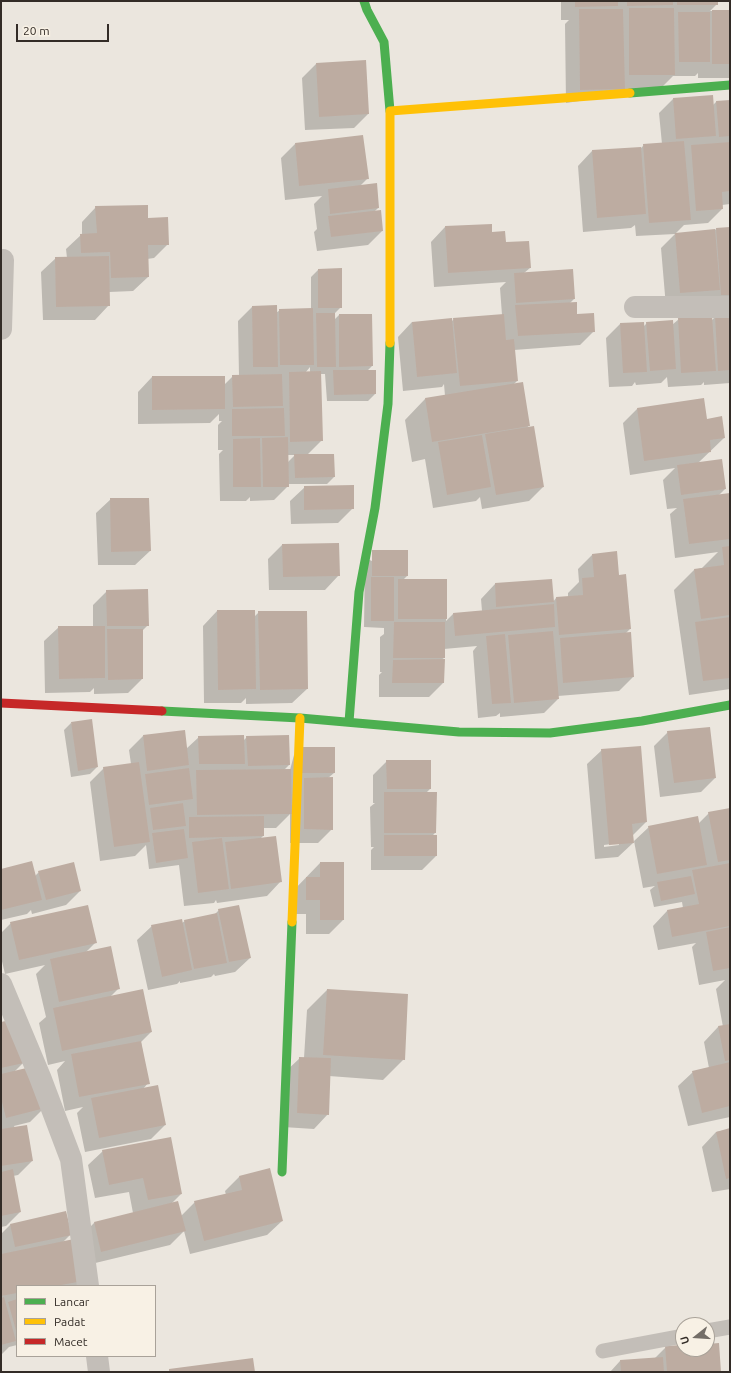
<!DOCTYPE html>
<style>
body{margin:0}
#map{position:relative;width:731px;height:1373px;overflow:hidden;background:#ebe6de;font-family:Ubuntu,sans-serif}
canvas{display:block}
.frame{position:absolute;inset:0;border:2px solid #332c27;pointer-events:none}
.legend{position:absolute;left:16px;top:1285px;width:140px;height:72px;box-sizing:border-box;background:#f8f1e5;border:1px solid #a9a299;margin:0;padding:5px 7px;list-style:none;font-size:12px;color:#332c27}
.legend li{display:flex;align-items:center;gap:8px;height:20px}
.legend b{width:20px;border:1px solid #a9a299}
.north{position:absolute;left:675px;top:1317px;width:40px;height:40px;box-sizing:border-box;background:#f8f1e5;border:1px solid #a9a299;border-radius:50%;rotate:253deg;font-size:11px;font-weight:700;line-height:16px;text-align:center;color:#332c27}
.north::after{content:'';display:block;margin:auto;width:14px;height:18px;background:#736d67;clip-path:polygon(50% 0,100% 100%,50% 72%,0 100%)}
.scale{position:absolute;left:16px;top:24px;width:93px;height:18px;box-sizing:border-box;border:2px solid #332c27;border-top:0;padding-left:5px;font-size:12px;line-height:14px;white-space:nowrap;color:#332c27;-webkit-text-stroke:3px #f8f1e5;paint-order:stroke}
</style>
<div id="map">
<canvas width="731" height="1373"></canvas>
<div class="frame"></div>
<ul class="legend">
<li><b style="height:5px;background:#4caf50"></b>Lancar</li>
<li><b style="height:5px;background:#ffc107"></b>Padat</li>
<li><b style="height:5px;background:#c62828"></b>Macet</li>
</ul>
<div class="north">U</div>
<div class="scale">20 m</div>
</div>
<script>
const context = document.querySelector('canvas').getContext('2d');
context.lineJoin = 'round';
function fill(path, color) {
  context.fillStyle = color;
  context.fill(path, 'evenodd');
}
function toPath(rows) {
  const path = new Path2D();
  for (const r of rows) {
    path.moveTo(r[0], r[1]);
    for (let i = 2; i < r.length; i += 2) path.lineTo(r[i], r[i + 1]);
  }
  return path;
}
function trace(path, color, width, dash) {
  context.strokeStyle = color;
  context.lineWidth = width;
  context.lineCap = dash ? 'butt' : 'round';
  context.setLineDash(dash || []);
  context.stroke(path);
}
const shadow = toPath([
 [561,1,717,1,717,4,710,11,730,11,730,78,698,78,698,73,695,76,673,76,660,89,566,103,565,24,569,20,561,20],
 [316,64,368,114,354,128,305,130,302,78],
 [673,99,713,105,716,102,730,101,730,204,722,205,722,209,708,223,684,225,675,234,714,231,716,229,730,228,730,307,666,307,661,248,675,234,636,236,635,225,631,228,583,232,578,166,592,151,641,148,644,145,662,144,659,113],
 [295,144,368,178,360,186,378,208,374,212,382,231,368,245,317,251,314,232,317,229,314,204,322,196,285,200,281,158],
 [96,207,168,244,154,258,147,259,148,277,133,291,109,292,109,305,95,320,43,320,41,272,56,258,67,258,66,249,81,235,82,235,82,222],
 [445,227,491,233,505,243,530,268,524,273,574,299,570,303,576,315,594,331,580,345,514,350,517,381,513,385,529,425,527,428,543,487,529,501,482,509,480,497,476,501,433,508,425,459,412,462,405,420,425,399,445,396,444,384,442,387,403,391,398,337,412,322,451,322,454,319,502,315,500,288,506,282,434,287,431,242],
 [341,269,341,307,334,314,334,320,339,315,371,315,372,366,367,371,375,394,368,401,327,401,325,374,320,374,322,440,307,455,334,477,327,484,288,484,288,486,274,500,250,501,250,497,246,501,220,501,219,454,223,450,218,450,218,425,222,421,219,421,219,414,210,423,138,424,138,392,152,377,224,385,233,376,239,376,238,321,252,307,276,313,280,310,311,309,311,277,318,270],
 [310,367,310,372,305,373],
 [287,455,295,455,287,463],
 [730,316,730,383,704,385,704,382,701,385,668,387,667,377,661,383,636,385,635,382,632,386,609,387,606,338,620,324,643,327,647,323,672,325,679,319,711,321,715,317],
 [703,400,706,420,724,438,698,463,725,489,718,496,730,494,730,689,689,695,674,590,694,570,702,568,718,552,675,558,670,514,677,508,667,509,663,480,675,468,630,475,623,423,637,409],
 [305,487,353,508,338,523,291,524,290,501],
 [111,499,150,551,135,565,98,565,96,513],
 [282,545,339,575,325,590,269,590,268,559],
 [593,554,618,576,630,629,626,633,633,677,619,691,558,696,558,699,544,713,500,717,500,713,496,716,478,718,473,651,477,646,444,649,444,658,441,660,443,683,429,697,379,697,379,675,382,672,380,672,380,637,384,634,384,628,364,627,365,558,407,576,403,580,446,580,446,621,453,614,482,611,481,599,495,584,551,580,553,602,556,598,568,597,568,593,579,582,578,569],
 [107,591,148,625,142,631,142,679,128,693,94,694,94,688,90,692,45,693,44,641,59,627,93,627,93,605],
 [217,611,254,617,259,612,306,612,307,689,292,703,246,704,246,698,241,703,204,703,203,626],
 [71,723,97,767,90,774,71,777,64,730],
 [668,732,715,778,701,792,660,797,654,746],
 [143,736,186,749,199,737,243,741,247,737,289,765,284,770,290,770,294,755,334,773,328,778,332,829,318,843,290,843,290,814,276,828,263,828,263,836,260,839,281,881,267,896,217,903,216,900,214,903,184,906,179,865,149,869,146,845,135,856,100,861,90,782,104,768,131,764,129,750],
 [602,750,646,822,632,836,633,843,618,857,595,859,587,764],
 [619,843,619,845,604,847,604,845],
 [387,761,430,789,426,793,436,793,435,833,432,836,436,856,422,870,371,870,371,850,374,847,371,847,370,807,375,803,373,803,373,775],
 [730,809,730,1117,688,1126,678,1086,693,1072,709,1068,704,1042,718,1027,723,1027,716,989,725,980,699,985,692,947,696,943,658,950,653,926,667,911,683,908,682,902,654,907,650,890,655,886,643,888,634,841,649,827,698,824,709,813],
 [320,863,343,920,329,934,306,934,306,914,292,914,292,892],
 [1,870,35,876,39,872,80,891,66,905,32,914,31,910,27,914,1,920],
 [219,910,250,958,235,972,215,976,214,974,211,977,180,983,180,981,177,984,148,990,137,940,152,926,182,923,185,921,214,915],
 [11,923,96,942,86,952,119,988,110,997,151,1032,141,1042,148,1083,143,1089,165,1125,151,1139,85,1152,77,1113,83,1107,65,1111,57,1070,65,1061,48,1065,39,1023,46,1017,36,974,45,965,5,974,1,957,1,933],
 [327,990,404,1059,383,1080,329,1076,328,1114,314,1129,283,1127,285,1072,300,1058,304,1058,307,1010],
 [1,1023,23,1063,13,1073,44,1108,30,1122,14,1126,32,1161,18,1175,13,1176,20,1212,6,1226,1,1227],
 [730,1129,730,1189,712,1192,702,1147,716,1132],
 [103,1151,181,1194,172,1203,181,1216,195,1202,226,1195,225,1191,239,1177,269,1169,282,1221,267,1235,190,1254,184,1231,170,1245,87,1265,80,1237,94,1223,133,1213,129,1192,95,1198,88,1165],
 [10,1225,71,1234,62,1243,82,1281,76,1286,17,1286,17,1345,9,1347,1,1355,1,1234],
 [707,1345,720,1372,610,1372,620,1361,654,1359,666,1347,683,1346,683,1349,707,1349]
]);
const building = toPath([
 [575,1,618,1,618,6,575,7],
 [627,1,673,1,673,5,627,6],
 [677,1,718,1,718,5,677,5],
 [629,8,674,8,675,75,629,75],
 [579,9,623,9,625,89,580,90],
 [712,10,730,10,730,64,712,64],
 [678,12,710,12,710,62,679,62],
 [366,60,369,114,319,117,316,63],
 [713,95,716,136,676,139,673,98],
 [730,100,730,136,719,137,716,101],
 [363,135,369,179,299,186,295,143],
 [684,141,691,220,649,223,643,144],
 [730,142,730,191,722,192,723,209,696,211,691,145],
 [641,147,646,214,597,218,592,150],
 [377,183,379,208,330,214,328,189],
 [148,205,148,218,168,217,169,245,148,245,149,277,111,278,110,252,81,253,80,234,97,233,95,206],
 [381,210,383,231,331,237,328,216],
 [492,224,492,232,505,231,506,242,529,241,531,268,448,273,445,226],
 [730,227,730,295,721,295,716,228],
 [715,229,720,290,680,293,675,233],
 [109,256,110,306,56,307,55,257],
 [342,268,342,308,318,308,318,269],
 [573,269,575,299,516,303,514,273],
 [577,302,577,314,594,313,595,332,518,336,515,305],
 [277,305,278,367,253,367,252,306],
 [313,308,314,365,280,365,279,309],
 [316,313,335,313,336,367,317,367],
 [339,314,372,314,373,366,339,367],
 [504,314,506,340,514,339,518,381,460,386,453,318],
 [730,315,730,370,718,371,715,316],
 [712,316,716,371,681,373,678,318],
 [452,318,457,373,417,377,412,322],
 [673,320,676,369,650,371,646,322],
 [644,322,647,372,623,373,620,323],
 [333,370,376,370,376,394,334,395],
 [321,371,323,441,290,442,289,372],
 [282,374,283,406,233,407,232,375],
 [152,376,225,376,225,409,152,410],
 [523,382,530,426,432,442,425,398],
 [704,398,707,419,722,416,725,438,710,440,711,452,644,461,637,408],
 [284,408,285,436,232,436,232,409],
 [534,426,544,487,496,495,485,434],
 [482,435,491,487,447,495,438,442],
 [288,437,289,487,263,487,262,438],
 [260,438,261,487,233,487,233,439],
 [294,454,334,454,335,477,295,478],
 [722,459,726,489,681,495,677,465],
 [354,485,354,509,304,510,304,486],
 [730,493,730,539,689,544,683,499],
 [110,498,149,498,151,551,111,552],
 [339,543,340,576,283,577,282,544],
 [730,546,730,615,701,619,694,569,724,565,722,547],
 [372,550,408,550,408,576,372,576],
 [617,551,619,575,626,574,631,629,559,635,556,597,583,595,582,578,594,577,592,554],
 [371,577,394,577,394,621,371,621],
 [398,579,447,579,447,619,398,619],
 [552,579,554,602,496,607,495,583],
 [148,589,149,626,107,626,106,590],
 [554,604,555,627,455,636,453,613],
 [217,610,255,610,256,689,218,690],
 [258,611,307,611,308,689,260,690],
 [730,617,730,678,703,681,695,622],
 [394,622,445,622,445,658,393,658],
 [58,626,105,626,105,678,59,679],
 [107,629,143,629,143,679,108,680],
 [553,631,559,699,514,703,508,635],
 [631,632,634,677,563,683,560,638],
 [505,634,511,703,492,704,486,636],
 [445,659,444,683,392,683,393,660],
 [92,719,98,767,78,771,71,722],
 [710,727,716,778,674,783,667,731],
 [185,730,189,765,147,771,143,735],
 [244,735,245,764,199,764,198,736],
 [289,735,290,765,248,766,246,736],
 [641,746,647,822,632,824,634,843,609,845,601,749],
 [301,747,335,747,335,773,301,773],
 [386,760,431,760,431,789,387,789],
 [139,762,150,842,114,847,103,767],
 [189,768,193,799,149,805,145,774],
 [291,769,292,814,197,815,196,770],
 [333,777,333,830,304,829,304,778],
 [384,792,437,792,436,833,384,833],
 [183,803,186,826,153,830,150,808],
 [730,808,730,860,718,862,708,812],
 [264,816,264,836,189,838,189,817],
 [698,816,707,865,657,874,648,826],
 [184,829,188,858,156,863,152,833],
 [384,835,437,835,437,856,384,856],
 [276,836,282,882,231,889,225,842],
 [222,838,229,889,198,893,192,842],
 [32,861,42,900,1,910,1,869],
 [74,862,81,891,46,900,38,871],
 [320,862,344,862,344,920,320,920,320,900,306,900,306,877,320,877],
 [730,863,730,926,672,937,667,910,699,904,692,870],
 [691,876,695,894,661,901,657,882],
 [88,905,97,943,19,960,10,922],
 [239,905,251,958,229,962,218,909],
 [217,913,227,963,194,969,184,920],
 [182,919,192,970,162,977,151,925],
 [730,927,730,968,713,971,706,932],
 [111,946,120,989,59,1002,50,959],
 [143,989,152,1032,62,1051,53,1008],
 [327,989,408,994,405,1060,323,1055],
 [15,1019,24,1063,1,1068,1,1022],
 [730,1024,730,1060,725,1061,718,1026],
 [141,1041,150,1084,79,1097,71,1054],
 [299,1057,331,1058,329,1115,297,1113],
 [730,1062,730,1106,702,1113,692,1071],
 [35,1066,45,1108,6,1118,1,1098,1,1074],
 [158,1085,166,1125,99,1138,91,1098],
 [27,1125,33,1161,1,1166,1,1129],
 [730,1128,730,1178,726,1179,716,1132],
 [171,1137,182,1194,148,1200,143,1178,109,1185,102,1150],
 [270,1168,283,1221,204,1241,194,1201,242,1190,239,1176],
 [13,1169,21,1212,1,1216,1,1172],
 [178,1201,186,1231,101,1252,94,1222],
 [66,1211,72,1235,15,1247,10,1224],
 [74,1239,83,1281,56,1286,17,1286,17,1293,1,1296,1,1254],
 [4,1297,16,1341,1,1345,1,1298],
 [17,1299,17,1334,8,1302],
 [719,1343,721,1372,667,1372,665,1346,683,1345,683,1349,707,1349,707,1344],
 [663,1357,664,1372,621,1372,620,1360],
 [253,1358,255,1372,169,1372,169,1369]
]);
const lane = toPath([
 [707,1331,730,1327],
 [603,1351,683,1336]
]);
const street = toPath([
 [635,307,730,307],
 [1,329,3,260],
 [1,984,40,1077,71,1159,88,1286],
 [97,1356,99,1372]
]);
const fast = toPath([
 [364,1,367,10,384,42,390,111],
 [630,93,730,85],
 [162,711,300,718,459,732,550,733,642,721,730,705],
 [349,722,359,592,375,508,388,404,390,343],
 [282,1172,292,922]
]);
const slow = toPath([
 [390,111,630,93],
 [390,111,390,343],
 [292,922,300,718]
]);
const jam = toPath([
 [1,703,162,711]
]);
fill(shadow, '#0003');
fill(building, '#bdaca1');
trace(lane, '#c3beb8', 15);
trace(street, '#c3beb8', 22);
trace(fast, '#4caf50', 9);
trace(slow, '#ffc107', 9);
trace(jam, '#c62828', 9);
</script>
